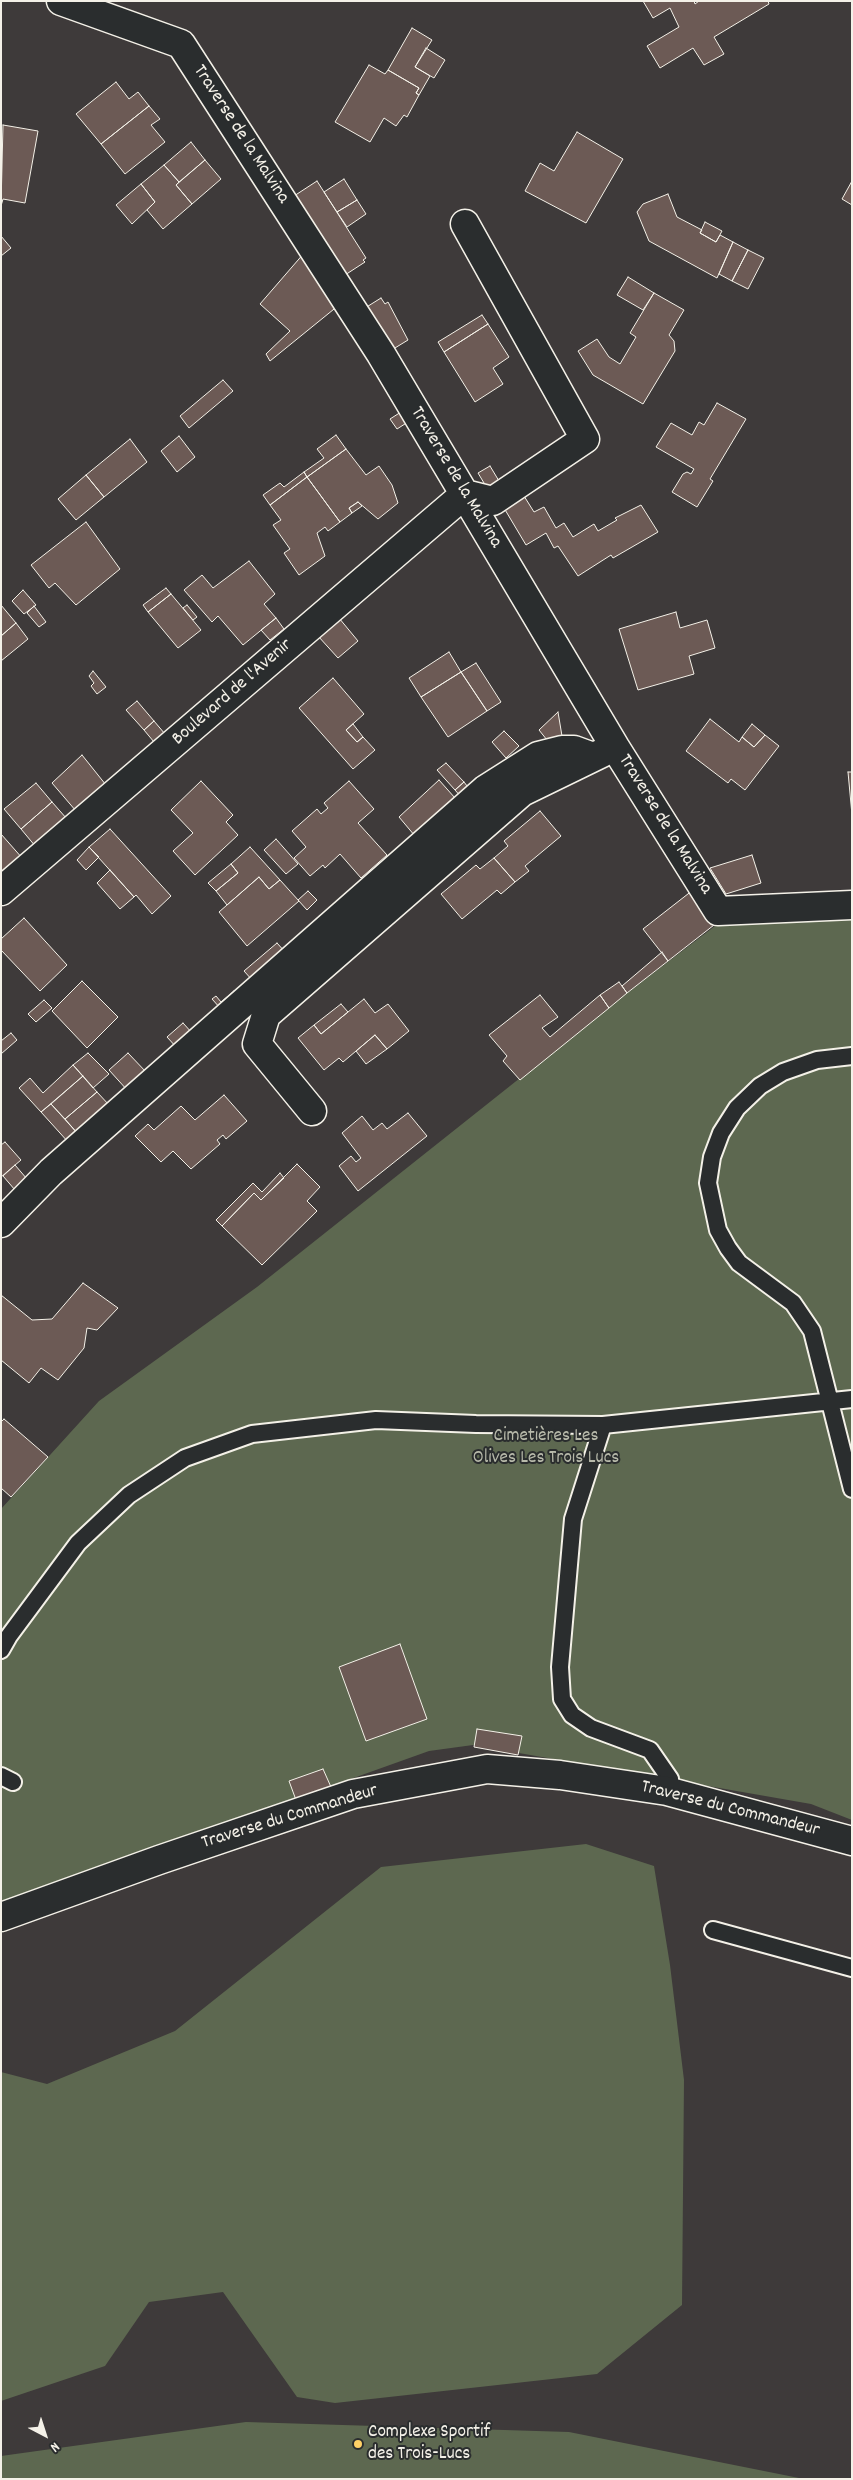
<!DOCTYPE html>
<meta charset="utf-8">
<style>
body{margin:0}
#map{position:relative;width:853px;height:2480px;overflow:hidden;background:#3e3a3a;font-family:Dekko,sans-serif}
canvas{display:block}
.frame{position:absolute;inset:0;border:2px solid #f4f1e8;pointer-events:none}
.north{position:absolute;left:20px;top:2410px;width:50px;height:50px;-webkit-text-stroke:4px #2a2d2e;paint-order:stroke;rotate:140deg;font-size:14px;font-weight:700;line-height:20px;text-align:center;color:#f4f1e8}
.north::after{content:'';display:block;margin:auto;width:18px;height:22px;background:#f4f1e8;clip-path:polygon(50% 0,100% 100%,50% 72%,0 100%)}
</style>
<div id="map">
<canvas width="853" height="2480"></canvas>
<div class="frame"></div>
<div class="north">N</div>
</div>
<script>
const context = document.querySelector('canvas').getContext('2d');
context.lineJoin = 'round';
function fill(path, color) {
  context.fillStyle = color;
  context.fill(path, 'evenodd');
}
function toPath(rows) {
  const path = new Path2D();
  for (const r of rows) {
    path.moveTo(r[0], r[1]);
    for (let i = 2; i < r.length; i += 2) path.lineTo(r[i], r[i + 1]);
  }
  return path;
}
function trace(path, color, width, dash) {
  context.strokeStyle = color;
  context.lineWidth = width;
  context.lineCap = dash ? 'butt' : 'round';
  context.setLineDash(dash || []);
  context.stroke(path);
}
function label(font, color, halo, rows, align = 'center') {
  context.font = font + ' Dekko,sans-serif';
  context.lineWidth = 4;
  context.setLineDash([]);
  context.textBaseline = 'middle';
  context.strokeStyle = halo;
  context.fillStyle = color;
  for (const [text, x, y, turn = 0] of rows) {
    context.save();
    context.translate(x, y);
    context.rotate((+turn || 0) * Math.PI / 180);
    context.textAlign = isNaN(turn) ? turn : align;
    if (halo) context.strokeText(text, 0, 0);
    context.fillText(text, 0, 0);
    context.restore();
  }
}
const green = toPath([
 [852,915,852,1820,811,1804,473,1745,429,1751,1,1904,1,1509,99,1401,257,1287,627,993,715,926],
 [586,1844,654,1866,670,1965,684,2080,682,2305,597,2374,335,2403,297,2397,223,2292,149,2302,105,2366,1,2401,1,2072,47,2084,175,2031,381,1867],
 [246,2422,569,2432,804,2479,1,2479,1,2456]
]);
const building = toPath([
 [643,1,694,1,695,4,699,1,768,1,769,4,714,37,724,54,704,65,693,48,660,68,647,46,679,27,670,8,653,18,643,1],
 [412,28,432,40,415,67,430,76,419,95,416,93,419,88,388,70,412,28],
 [426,48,445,60,434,78,415,67,426,48],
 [369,65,385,74,388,70,419,88,416,93,419,95,407,117,404,115,396,126,384,118,370,142,335,122,369,65],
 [116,82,129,99,138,92,149,106,101,144,76,114,116,82],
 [149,106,160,119,151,125,165,142,125,174,101,144,149,106],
 [3,125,38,131,25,203,3,199,1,206,3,125],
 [577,132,623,159,586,223,525,191,540,163,554,171,577,132],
 [191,142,205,160,179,182,164,165,191,142],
 [205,160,221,179,192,204,176,185,205,160],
 [164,165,179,182,176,185,192,204,163,229,147,210,155,202,141,184,164,165],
 [344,179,357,200,337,212,324,192,344,179],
 [317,181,366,258,363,260,365,262,345,275,294,196,317,181],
 [852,181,852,205,842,199,852,181],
 [141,184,155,202,132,224,116,205,141,184],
 [668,194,677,217,702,230,700,233,716,242,720,235,733,242,717,278,649,241,637,212,643,204,668,194],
 [357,200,366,214,347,227,337,212,357,200],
 [705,222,722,231,716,242,700,233,705,222],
 [1,236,11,248,1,256,1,236],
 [733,242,748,250,732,281,719,274,733,242],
 [748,250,764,258,748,289,732,281,748,250],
 [305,252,339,305,270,361,266,354,290,331,260,304,305,252],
 [628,277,654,293,643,310,617,295,628,277],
 [654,293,684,310,669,335,674,341,675,351,643,404,593,375,578,351,597,339,609,357,620,364,636,337,630,333,654,293],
 [381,298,385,304,388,302,408,340,390,351,365,308,381,298],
 [482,315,488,324,444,352,438,342,482,315],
 [488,324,509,357,493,368,503,384,475,402,444,352,488,324],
 [223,380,233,391,189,428,180,416,223,380],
 [717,403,746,419,710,479,713,481,697,507,672,492,683,474,687,472,691,474,694,469,656,447,671,423,692,435,699,422,704,425,717,403],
 [401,412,408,422,397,429,390,419,401,412],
 [336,435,346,449,307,477,304,472,324,458,317,449,336,435],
 [179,436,195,457,177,472,161,451,179,436],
 [130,439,147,462,104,497,86,475,130,439],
 [346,449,366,475,379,466,392,485,398,503,378,519,358,502,349,508,352,513,340,522,307,477,346,449],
 [490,466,502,486,490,493,478,473,490,466],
 [304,472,307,477,270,505,263,495,280,483,284,487,304,472],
 [86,475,104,497,76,520,58,499,86,475],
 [307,477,340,522,328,531,325,527,317,533,325,556,299,575,284,553,290,549,273,525,281,520,270,505,307,477],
 [524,496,534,512,544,507,556,528,564,523,573,537,594,524,598,531,617,520,615,518,641,505,658,532,613,558,611,555,578,576,558,546,554,548,546,533,526,545,504,508,524,496],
 [358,502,362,506,352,513,349,508,358,502],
 [86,522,120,569,76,605,55,583,49,588,31,565,86,522],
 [249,561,275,594,264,604,276,618,243,645,218,616,212,622,184,590,202,575,213,588,249,561],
 [166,588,171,594,148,612,143,605,166,588],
 [23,590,36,605,24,614,12,601,23,590],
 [171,594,201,630,178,648,148,612,171,594],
 [1,605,16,623,1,636,1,605],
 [187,605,197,617,193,620,183,608,187,605],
 [34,606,46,622,39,627,27,613,34,606],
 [676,612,680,628,707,620,715,648,689,656,694,674,638,690,619,629,676,612],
 [276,618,284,629,270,640,261,630,276,618],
 [339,618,358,641,338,658,318,636,339,618],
 [16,623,28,639,1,661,1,636,16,623],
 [449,652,461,672,421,697,409,678,449,652],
 [476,663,501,702,487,711,461,672,476,663],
 [93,671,106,687,97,694,91,686,94,683,89,676,93,671],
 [461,672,487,711,448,737,421,697,461,672],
 [333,678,364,714,346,730,357,742,363,737,375,750,353,769,299,708,333,678],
 [137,701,154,721,144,730,126,710,137,701],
 [558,712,562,736,551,745,539,730,558,712],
 [710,719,739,742,742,737,754,747,765,735,779,746,745,790,731,779,728,783,686,751,710,719],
 [154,721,165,734,154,742,144,730,154,721],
 [353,724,363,737,357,742,346,730,353,724],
 [752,724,765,735,754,747,742,737,752,724],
 [504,731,519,746,506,758,492,742,504,731],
 [82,755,106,785,76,811,52,783,82,755],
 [446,763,464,782,455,790,437,770,446,763],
 [848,772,852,772,852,815,848,772],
 [439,780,455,798,415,836,399,817,439,780],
 [201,781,233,815,226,822,238,835,195,875,173,851,193,833,171,810,201,781],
 [349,781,374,809,358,823,387,855,361,878,340,854,325,868,323,865,310,876,294,858,306,847,292,831,317,809,321,814,328,808,324,803,349,781],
 [464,782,471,791,462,798,455,790,464,782],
 [36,783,52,802,21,829,4,809,36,783],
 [52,802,67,819,36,847,21,829,52,802],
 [540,811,561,836,525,866,529,871,515,882,494,858,508,846,504,841,540,811],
 [110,829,171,896,152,914,136,895,134,897,89,847,110,829],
 [1,834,23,859,1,878,1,834],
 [276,839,298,864,286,874,264,850,276,839],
 [89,847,99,857,86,870,77,860,89,847],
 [250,847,280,880,269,889,259,877,227,905,216,891,238,873,231,864,250,847],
 [752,855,761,883,726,894,710,868,752,855],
 [494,858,515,882,501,894,497,890,462,919,441,894,476,865,480,869,494,858],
 [231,864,238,873,216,891,208,883,231,864],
 [110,870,134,897,120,909,97,883,110,870],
 [259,877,269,889,280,880,299,901,247,946,219,912,259,877],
 [693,890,714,925,668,961,643,929,693,890],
 [308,891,317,900,307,910,298,900,308,891],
 [24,918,67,965,40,991,1,950,1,939,24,918],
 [277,943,286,953,253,981,244,971,277,943],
 [662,952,668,961,627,993,622,986,662,952],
 [82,981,118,1017,87,1048,52,1011,82,981],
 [619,982,627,993,609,1008,600,995,619,982],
 [234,991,237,996,221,1009,212,999,216,996,221,1002,234,991],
 [540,995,558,1017,542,1028,550,1037,600,995,609,1008,520,1080,503,1061,507,1056,489,1035,540,995],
 [364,999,375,1013,388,1004,409,1031,387,1049,375,1035,343,1062,339,1058,324,1070,298,1038,314,1025,321,1034,364,999],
 [44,1000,52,1008,36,1022,28,1014,44,1000],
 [341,1004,348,1012,321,1034,314,1025,341,1004],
 [183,1023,193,1034,177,1048,167,1037,183,1023],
 [11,1033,17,1040,1,1054,1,1041,11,1033],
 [375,1035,387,1049,366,1064,356,1051,375,1035],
 [88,1053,109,1074,93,1088,73,1065,88,1053],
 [128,1053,147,1073,128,1091,109,1070,128,1053],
 [73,1065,83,1076,41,1112,19,1088,30,1078,43,1093,73,1065],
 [83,1076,97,1092,65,1119,51,1104,83,1076],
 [97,1092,110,1106,78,1134,65,1119,97,1092],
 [224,1095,247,1121,226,1139,223,1135,217,1140,220,1144,191,1169,173,1151,161,1162,135,1136,148,1124,154,1130,181,1106,195,1120,224,1095],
 [51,1104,78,1134,69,1143,41,1112,51,1104],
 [408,1113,427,1136,358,1191,339,1166,351,1156,356,1162,361,1158,342,1133,362,1116,373,1130,382,1123,387,1129,408,1113],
 [5,1142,21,1160,1,1177,1,1145,5,1142],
 [297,1164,320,1187,307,1201,317,1211,262,1265,222,1226,254,1193,261,1200,297,1164],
 [15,1165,27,1179,15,1190,3,1176,15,1165],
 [280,1173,284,1178,261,1200,254,1193,222,1226,216,1220,253,1183,262,1192,280,1173],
 [83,1283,118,1308,97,1330,87,1328,84,1348,58,1380,41,1368,29,1383,1,1360,1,1295,32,1320,52,1319,83,1283],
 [4,1419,48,1457,11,1497,1,1488,1,1422,4,1419],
 [400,1644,427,1719,366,1741,339,1667,400,1644],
 [477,1729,522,1736,518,1755,474,1747,477,1729],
 [323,1769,331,1787,296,1800,289,1781,323,1769]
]);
const service = toPath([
 [852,1056,817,1060,783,1072,760,1086,737,1108,721,1133,712,1157,708,1183,718,1230,728,1248,739,1263,793,1303,812,1331,852,1489],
 [1,1650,9,1636,78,1543,129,1495,185,1458,252,1434,376,1420,476,1424,603,1425],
 [1,1776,13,1782],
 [667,1791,670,1779,650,1750,591,1728,572,1715,562,1699,560,1667,573,1519,603,1425,852,1399],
 [713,1930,852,1968]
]);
const minor = toPath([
 [61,1,181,44,381,354,615,747,718,911,852,905],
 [1,891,465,494,493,501,585,439,465,224],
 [312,1111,257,1044,266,1015,522,792,602,753],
 [1,1223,51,1172,486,789,538,756,562,750,574,750,593,757],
 [1,1917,159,1860,353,1794,487,1769,560,1775,667,1791,852,1841]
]);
const markers = [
 [358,2444,5,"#ffd166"]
];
const streetNames = [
 ["Traverse de la Malvina",240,135,57],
 ["Traverse de la Malvina",455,478,59],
 ["Boulevard de l'Avenir",233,693,-41],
 ["Traverse de la Malvina",664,825,58],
 ["Traverse du Commandeur",730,1810,14],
 ["Traverse du Commandeur",290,1818,-17]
];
const parkNames = [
 ["Cimetières Les",546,1437],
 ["Olives Les Trois Lucs",546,1459]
];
const poiNames = [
 ["Complexe Sportif",368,2433],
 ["des Trois-Lucs",368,2455]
];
fill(green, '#5d6850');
fill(building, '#6c5a55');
trace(building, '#f4f1e8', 1);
trace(service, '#f4f1e8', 20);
trace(minor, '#f4f1e8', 31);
trace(service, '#2a2d2e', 16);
trace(minor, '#2a2d2e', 28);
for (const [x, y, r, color] of markers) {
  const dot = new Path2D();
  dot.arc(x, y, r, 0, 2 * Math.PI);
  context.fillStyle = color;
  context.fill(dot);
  trace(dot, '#2a2d2e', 2);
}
label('19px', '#f4f1e8', '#2a2d2e', streetNames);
label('19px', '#b8baab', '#2a2d2e', parkNames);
label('19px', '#f4f1e8', '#2a2d2e', poiNames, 'left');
</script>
